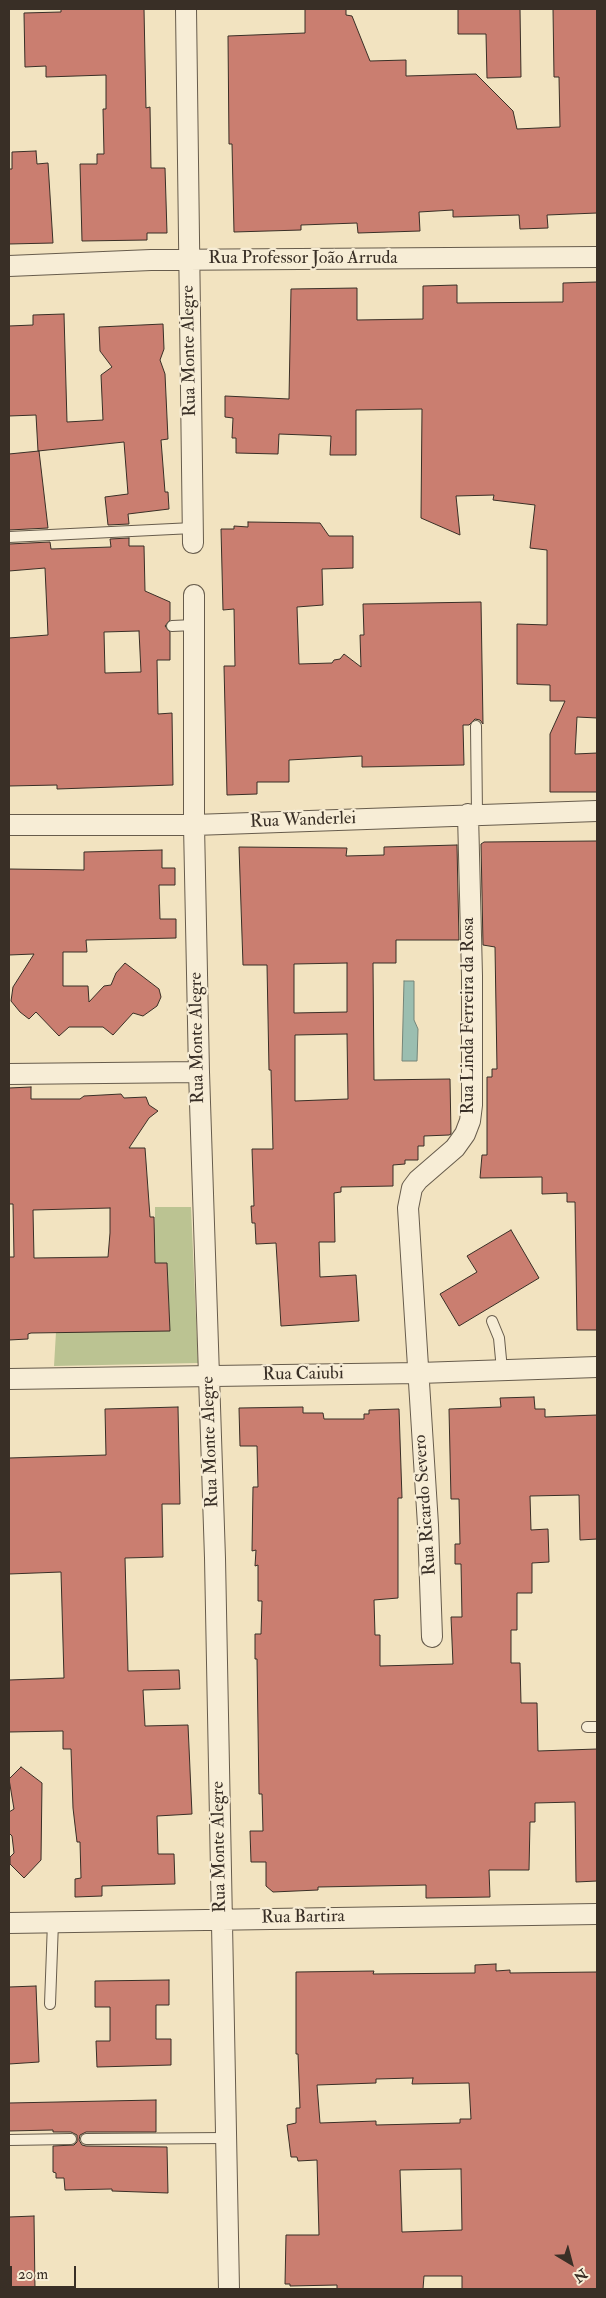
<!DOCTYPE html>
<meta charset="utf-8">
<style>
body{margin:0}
#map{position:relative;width:606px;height:2298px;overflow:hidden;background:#f2e3c0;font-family:"IM FELL Double Pica",serif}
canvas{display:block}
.frame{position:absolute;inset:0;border:10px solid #392f26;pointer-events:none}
.north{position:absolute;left:546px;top:2238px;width:50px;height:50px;-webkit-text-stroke:4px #f7edd6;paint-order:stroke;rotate:143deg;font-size:14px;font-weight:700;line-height:20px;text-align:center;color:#392f26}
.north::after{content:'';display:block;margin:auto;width:18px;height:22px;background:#392f26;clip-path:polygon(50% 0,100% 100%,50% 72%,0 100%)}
.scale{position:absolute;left:10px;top:2266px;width:66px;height:22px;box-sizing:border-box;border:2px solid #392f26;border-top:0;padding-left:6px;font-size:15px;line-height:18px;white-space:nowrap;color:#392f26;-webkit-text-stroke:4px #f7edd6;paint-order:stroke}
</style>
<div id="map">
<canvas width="606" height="2298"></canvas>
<div class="frame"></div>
<div class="north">N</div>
<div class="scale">20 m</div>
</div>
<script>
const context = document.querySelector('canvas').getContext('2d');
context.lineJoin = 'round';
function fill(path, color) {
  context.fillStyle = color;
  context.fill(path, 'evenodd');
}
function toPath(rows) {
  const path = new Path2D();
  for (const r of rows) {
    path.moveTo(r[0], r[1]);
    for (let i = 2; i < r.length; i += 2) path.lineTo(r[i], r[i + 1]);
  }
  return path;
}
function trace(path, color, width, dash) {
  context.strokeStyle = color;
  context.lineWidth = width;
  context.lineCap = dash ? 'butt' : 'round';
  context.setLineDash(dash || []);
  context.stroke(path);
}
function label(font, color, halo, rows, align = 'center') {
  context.font = font + ' "IM FELL Double Pica",serif';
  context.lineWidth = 4.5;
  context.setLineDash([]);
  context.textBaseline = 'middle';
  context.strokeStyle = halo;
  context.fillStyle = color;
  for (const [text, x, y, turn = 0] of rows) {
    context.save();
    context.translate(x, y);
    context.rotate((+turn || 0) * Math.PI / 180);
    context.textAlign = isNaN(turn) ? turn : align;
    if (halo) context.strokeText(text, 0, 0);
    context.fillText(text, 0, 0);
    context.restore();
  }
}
const green = toPath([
 [155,1207,191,1207,198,1363,54,1366,56,1332,170,1331,167,1264,155,1263]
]);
const water = toPath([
 [404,981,414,981,414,1020,418,1029,417,1061,402,1061,404,981]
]);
const building = toPath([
 [61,9,144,9,146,108,150,107,151,168,165,168,167,233,147,233,147,240,82,241,80,164,97,164,97,154,104,154,103,109,106,109,106,75,46,77,46,66,25,67,24,13,61,12,61,9],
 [305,9,346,9,346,15,352,16,370,61,406,60,406,76,476,74,513,111,517,129,560,127,559,77,554,77,553,9,597,9,597,213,547,215,548,228,520,229,519,215,453,217,453,210,419,212,420,231,358,233,357,223,301,225,301,230,234,232,232,144,229,144,228,36,305,33,305,9],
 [458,9,520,9,521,77,487,78,486,34,458,34,458,9],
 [36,151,37,164,48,163,53,243,9,244,9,169,12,169,12,152,36,151],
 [597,282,597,718,577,717,575,754,597,753,597,792,550,792,550,734,565,701,550,701,550,685,517,684,517,624,547,625,547,550,530,548,535,505,493,500,494,495,456,496,460,535,421,518,422,409,356,410,356,455,330,455,331,436,279,434,278,454,236,453,236,438,232,438,233,418,225,417,225,396,289,399,291,289,357,288,357,320,423,319,423,286,457,285,457,303,563,302,563,283,597,282],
 [64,314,67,422,103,420,101,375,112,367,100,351,99,327,163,324,164,349,160,360,165,374,168,439,161,440,165,492,168,492,169,509,128,514,129,524,108,525,105,497,128,494,124,442,38,451,36,415,9,416,9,326,33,325,33,315,64,314],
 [39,451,48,528,9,530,9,454,39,451],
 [248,522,320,523,329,536,353,536,353,568,322,569,323,605,297,607,299,664,332,663,334,660,340,659,344,654,361,667,360,635,364,635,363,604,481,602,483,724,480,720,475,719,469,725,463,725,464,765,362,767,362,756,289,760,289,782,257,782,257,794,227,795,224,666,235,666,234,609,223,610,221,529,234,529,234,526,248,527,248,522],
 [129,538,129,546,144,546,145,591,170,602,170,620,165,626,170,632,170,660,157,660,158,714,172,713,173,785,57,789,57,785,9,786,9,638,48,635,45,568,9,571,9,544,50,542,51,549,111,547,110,539,129,538],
 [139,631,141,672,105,673,104,632,139,631],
 [597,841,597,1330,577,1330,575,1202,567,1202,567,1193,542,1194,542,1177,480,1178,482,1155,487,1155,487,1077,492,1077,492,1069,497,1069,495,947,483,945,481,844,484,842,597,841],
 [457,845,459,940,396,940,396,963,373,963,374,1080,450,1079,451,1134,449,1135,424,1136,424,1146,418,1146,418,1160,405,1160,405,1164,393,1165,393,1186,341,1187,341,1192,334,1193,335,1242,319,1242,320,1277,356,1275,359,1321,281,1326,276,1243,256,1244,255,1223,252,1223,251,1206,254,1206,252,1149,273,1149,271,1070,269,1070,267,965,243,965,239,847,347,848,346,856,384,855,384,847,457,845],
 [347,963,347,1012,294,1013,294,964,347,963],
 [347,1034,348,1099,295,1101,295,1035,347,1034],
 [162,850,162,868,175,868,175,885,159,885,160,919,176,919,176,938,86,940,87,952,63,952,63,986,88,986,89,1002,104,986,111,985,116,973,125,963,159,989,161,997,157,1006,143,1016,133,1013,113,1035,103,1027,69,1027,59,1036,36,1012,29,1019,20,1012,11,1001,13,987,34,954,9,955,9,869,84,870,84,852,162,850],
 [31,1087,31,1099,80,1099,84,1096,121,1094,124,1098,146,1097,149,1105,158,1111,149,1118,129,1148,145,1148,150,1217,154,1217,155,1263,167,1263,170,1331,31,1333,28,1334,28,1339,9,1340,9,1257,14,1257,13,1204,9,1204,9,1088,31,1087],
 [110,1208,110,1233,108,1257,34,1258,33,1210,110,1208],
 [511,1230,539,1278,459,1326,440,1294,477,1272,467,1256,511,1230],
 [534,1397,535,1409,545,1409,545,1417,597,1415,597,1539,580,1540,579,1495,530,1496,531,1530,548,1529,549,1562,532,1563,532,1593,517,1593,517,1630,511,1630,511,1663,520,1663,521,1703,537,1703,538,1751,597,1749,597,1881,576,1882,575,1802,535,1803,535,1822,530,1822,529,1870,489,1870,490,1897,426,1898,426,1885,318,1887,318,1890,273,1892,266,1886,266,1862,251,1862,250,1831,263,1831,262,1794,259,1794,257,1659,255,1659,255,1634,261,1634,262,1601,258,1601,258,1565,255,1566,256,1550,252,1551,253,1487,258,1487,257,1446,240,1446,239,1408,303,1407,303,1413,323,1413,324,1419,364,1419,364,1414,369,1414,369,1410,399,1409,402,1498,398,1498,398,1598,374,1600,375,1635,380,1635,380,1666,453,1664,451,1617,462,1617,461,1564,455,1564,455,1544,460,1544,459,1499,451,1499,449,1409,501,1407,500,1398,534,1397],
 [178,1407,180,1504,162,1504,163,1557,125,1558,128,1671,179,1670,180,1689,143,1690,145,1726,188,1725,192,1814,157,1816,158,1854,174,1854,175,1884,102,1886,102,1896,75,1897,75,1879,81,1878,80,1842,77,1842,73,1808,71,1749,63,1749,63,1731,9,1732,9,1680,64,1678,61,1572,9,1574,9,1458,106,1455,105,1409,178,1407],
 [21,1767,42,1783,41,1860,24,1878,10,1864,10,1857,14,1853,12,1836,9,1833,9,1812,14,1809,9,1779,21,1767],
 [496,1964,496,1971,510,1970,510,1973,597,1972,597,2289,462,2289,462,2276,424,2276,423,2289,337,2289,337,2285,290,2286,290,2284,285,2284,286,2235,319,2235,317,2160,298,2161,297,2157,291,2157,287,2125,296,2123,296,2108,300,2108,298,2054,296,2054,296,1972,374,1971,373,1974,475,1973,475,1965,496,1964],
 [413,2078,412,2084,469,2083,471,2119,460,2119,460,2123,376,2125,376,2121,320,2123,317,2085,376,2083,376,2079,413,2078],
 [461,2169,462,2230,402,2232,400,2170,461,2169],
 [169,1980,169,2005,156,2005,156,2039,171,2039,171,2065,97,2067,96,2041,110,2041,110,2007,95,2007,95,1981,169,1980],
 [36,1986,39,2062,9,2064,9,1987,36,1986],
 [156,2100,156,2132,86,2132,80,2135,79,2140,82,2145,86,2146,167,2147,168,2193,112,2191,112,2189,65,2190,64,2178,56,2178,56,2173,53,2172,53,2146,74,2145,77,2142,77,2135,71,2132,53,2132,53,2130,9,2131,9,2103,156,2100],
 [34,2216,35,2289,9,2289,9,2217,34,2216]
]);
const service = toPath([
 [9,537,193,528],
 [172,626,194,625],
 [476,726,477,814],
 [492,1321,499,1338,502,1370],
 [587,1727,597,1727],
 [50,2004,53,1922],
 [86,2139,226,2138],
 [9,2140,71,2139]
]);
const minor = toPath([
 [186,9,193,543],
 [9,266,151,260,597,257],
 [194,595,194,825,199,1072,215,1558,229,2289],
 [9,825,194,825,597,811],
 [9,1074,199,1072],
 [9,1379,419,1373,597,1367],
 [432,1637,428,1525,408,1208,412,1188,418,1180,455,1148,465,1134,470,1121,472,1105,472,976,468,814],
 [9,1923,597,1914]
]);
const streetNames = [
 ["Rua Professor João Arruda",303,259],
 ["Rua Monte Alegre",190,351,-91],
 ["Rua Wanderlei",303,821,-2],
 ["Rua Linda Ferreira da Rosa",469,1016,-90],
 ["Rua Monte Alegre",198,1038,-91],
 ["Rua Caiubi",303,1375,-1],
 ["Rua Monte Alegre",211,1442,-92],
 ["Rua Ricardo Severo",426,1505,-94],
 ["Rua Monte Alegre",220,1847,-91],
 ["Rua Bartira",303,1918,-1]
];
fill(green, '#bbc392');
fill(water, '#9bbeb0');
trace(water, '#748579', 1);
fill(building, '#ca7e70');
trace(building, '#392f26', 1);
trace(service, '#675c4c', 12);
trace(minor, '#675c4c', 22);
trace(service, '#f7edd6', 10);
trace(minor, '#f7edd6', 20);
label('18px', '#392f26', '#f7edd6', streetNames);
</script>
